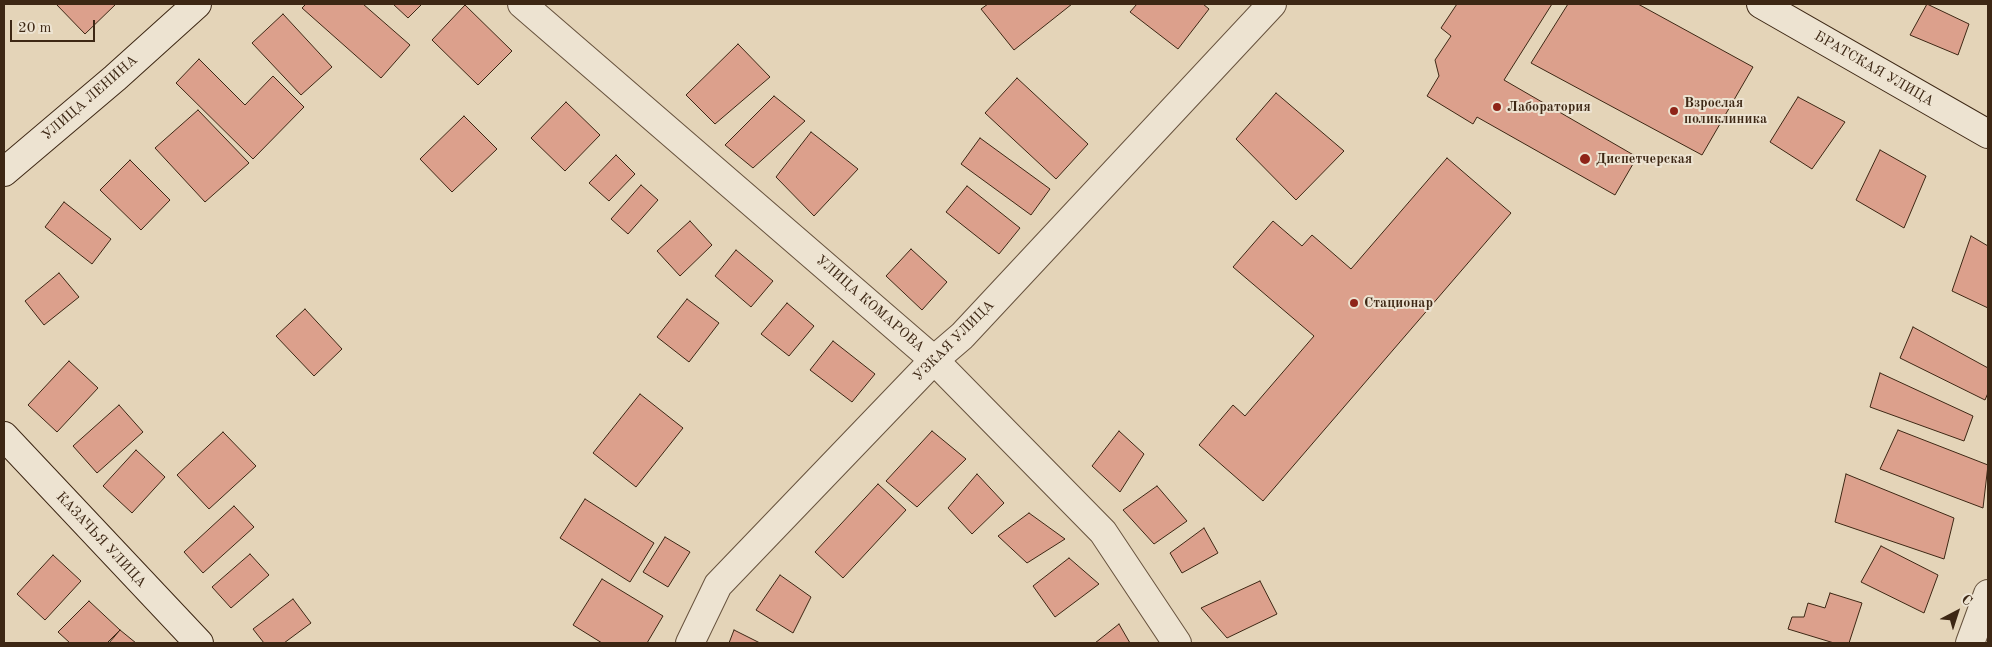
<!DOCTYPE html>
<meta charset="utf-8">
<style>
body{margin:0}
#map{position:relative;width:1992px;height:647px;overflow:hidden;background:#e4d4b8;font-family:"Old Standard TT",serif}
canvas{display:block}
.frame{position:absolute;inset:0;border:5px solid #3d2714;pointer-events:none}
.north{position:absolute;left:1932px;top:587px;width:50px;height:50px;-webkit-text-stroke:4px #ede3d1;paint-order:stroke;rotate:40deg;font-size:14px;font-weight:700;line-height:20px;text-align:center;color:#3d2714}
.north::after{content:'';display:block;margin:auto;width:18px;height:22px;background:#3d2714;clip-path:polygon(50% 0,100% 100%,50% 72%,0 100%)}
.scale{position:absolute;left:10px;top:20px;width:85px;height:22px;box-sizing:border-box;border:2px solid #3d2714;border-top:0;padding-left:6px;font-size:15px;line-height:18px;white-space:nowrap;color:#3d2714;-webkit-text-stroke:4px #ede3d1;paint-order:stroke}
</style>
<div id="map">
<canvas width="1992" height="647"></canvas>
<div class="frame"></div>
<div class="north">С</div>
<div class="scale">20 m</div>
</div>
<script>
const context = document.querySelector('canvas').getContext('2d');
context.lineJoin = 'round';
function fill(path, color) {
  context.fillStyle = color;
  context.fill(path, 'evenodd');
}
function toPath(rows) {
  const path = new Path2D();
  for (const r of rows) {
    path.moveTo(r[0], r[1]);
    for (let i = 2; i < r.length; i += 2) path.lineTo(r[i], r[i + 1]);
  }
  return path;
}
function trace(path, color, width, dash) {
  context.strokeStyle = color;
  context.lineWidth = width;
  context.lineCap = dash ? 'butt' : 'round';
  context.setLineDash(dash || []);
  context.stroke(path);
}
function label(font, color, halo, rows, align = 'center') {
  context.font = font + ' "Old Standard TT",serif';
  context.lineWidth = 4;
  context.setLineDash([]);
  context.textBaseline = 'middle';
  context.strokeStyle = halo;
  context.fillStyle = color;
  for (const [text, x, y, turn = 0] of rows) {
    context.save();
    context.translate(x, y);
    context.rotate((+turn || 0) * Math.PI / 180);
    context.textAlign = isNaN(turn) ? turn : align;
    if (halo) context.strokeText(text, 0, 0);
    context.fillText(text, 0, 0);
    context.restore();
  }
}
const building = toPath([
 [56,4,116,4,85,34,56,4],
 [306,4,363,4,410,45,381,78,302,8,306,4],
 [393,4,422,4,408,18,393,4],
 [988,4,1072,4,1014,50,981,9,988,4],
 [1137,4,1203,4,1209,9,1178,49,1130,12,1137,4],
 [1457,4,1552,4,1504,80,1637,157,1615,195,1477,117,1473,124,1427,96,1439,76,1435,60,1451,36,1441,28,1457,4],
 [1568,4,1638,4,1753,67,1702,155,1531,63,1568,4],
 [1927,4,1969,24,1958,55,1910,35,1927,4],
 [465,5,512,51,478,85,432,40,465,5],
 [283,14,332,67,301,95,252,43,283,14],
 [738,44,770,77,715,124,686,95,738,44],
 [199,59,245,105,273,76,304,107,253,159,176,83,199,59],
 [1017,78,1088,144,1056,179,985,113,1017,78],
 [1276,93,1344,151,1296,200,1236,139,1276,93],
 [774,96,805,121,753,168,725,145,774,96],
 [1798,97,1845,122,1812,169,1770,142,1798,97],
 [566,102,600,135,565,171,531,138,566,102],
 [198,110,249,163,205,202,155,148,198,110],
 [464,116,497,149,452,192,420,159,464,116],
 [811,132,858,169,814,216,776,177,811,132],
 [980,138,1050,189,1031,215,961,164,980,138],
 [1880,150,1926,176,1904,228,1856,200,1880,150],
 [616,155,635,174,609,201,589,183,616,155],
 [1447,158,1511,213,1263,501,1199,445,1233,405,1245,416,1314,336,1233,267,1273,221,1302,246,1312,235,1351,269,1447,158],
 [130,160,170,200,141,230,100,190,130,160],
 [641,185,658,200,628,234,611,219,641,185],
 [967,186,1020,228,999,254,946,212,967,186],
 [64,202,111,239,92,264,45,227,64,202],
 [690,221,712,245,680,276,657,251,690,221],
 [1971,236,1988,246,1988,308,1952,291,1971,236],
 [911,249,947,282,922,310,886,276,911,249],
 [736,250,773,281,751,307,715,276,736,250],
 [59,273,79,297,44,325,25,301,59,273],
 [687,299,719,323,689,362,657,337,687,299],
 [787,303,814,326,789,356,761,334,787,303],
 [305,309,342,349,314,376,276,336,305,309],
 [1913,327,1988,368,1988,393,1985,400,1900,358,1913,327],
 [833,341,875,374,852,402,810,370,833,341],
 [69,361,98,388,57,432,28,405,69,361],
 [1880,373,1973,416,1964,441,1870,407,1880,373],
 [640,394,683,428,636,487,593,453,640,394],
 [119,405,143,432,97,473,73,446,119,405],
 [1898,430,1988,465,1983,508,1880,469,1898,430],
 [932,431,966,459,917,507,886,481,932,431],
 [1119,431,1144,454,1120,492,1092,466,1119,431],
 [223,432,256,466,209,509,177,475,223,432],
 [136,450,165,477,132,513,103,486,136,450],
 [977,474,1004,503,972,534,948,508,977,474],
 [1846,474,1954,518,1944,559,1835,522,1846,474],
 [878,484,906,510,843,578,815,552,878,484],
 [1157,486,1187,521,1154,544,1123,510,1157,486],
 [585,499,654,543,630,582,560,538,585,499],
 [234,506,254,527,203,573,184,552,234,506],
 [1029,513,1065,539,1027,563,998,536,1029,513],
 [1204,528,1218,553,1182,573,1170,553,1204,528],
 [665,537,690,552,668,587,643,572,665,537],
 [1881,546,1938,575,1924,613,1861,582,1881,546],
 [250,554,269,575,231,608,212,587,250,554],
 [53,555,81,581,45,620,17,594,53,555],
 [1069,558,1099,584,1055,617,1033,586,1069,558],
 [780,575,811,597,793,633,756,610,780,575],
 [602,579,663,616,647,643,602,643,573,625,602,579],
 [1260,581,1277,614,1227,638,1201,608,1260,581],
 [1830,593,1862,603,1849,643,1834,643,1788,629,1792,617,1804,617,1808,603,1825,608,1830,593],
 [293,599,311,623,284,643,264,643,253,629,293,599],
 [89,601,120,630,107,643,70,643,58,632,89,601],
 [1119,624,1130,643,1095,643,1119,624],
 [120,630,136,643,109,643,120,630],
 [734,630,760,643,729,643,734,630]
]);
const street = toPath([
 [522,4,934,360,1103,532,1177,643],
 [690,643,718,585,934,360,962,336,1272,4],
 [1970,643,1988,594]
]);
const secondary = toPath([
 [1761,4,1988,134],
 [4,172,115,78,197,4],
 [4,436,199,643]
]);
const markers = [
 [1497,107,5,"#8f2418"],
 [1674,111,5,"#8f2418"],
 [1585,159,6,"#8f2418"],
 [1354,303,5,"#8f2418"]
];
const streetNames = [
 ["БРАТСКАЯ УЛИЦА",1874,69,30],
 ["УЛИЦА ЛЕНИНА",90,98,-41],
 ["УЛИЦА КОМАРОВА",870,304,41],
 ["УЗКАЯ УЛИЦА",954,341,-45],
 ["КАЗАЧЬЯ УЛИЦА",101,540,47]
];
const poiNames = [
 ["Взрослая",1684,103],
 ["поликлиника",1684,119],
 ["Лаборатория",1507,107],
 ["Диспетчерская",1596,159],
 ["Стационар",1364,303]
];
fill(building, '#dca08c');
trace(building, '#3d2714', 1);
trace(street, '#67523d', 30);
trace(secondary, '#3d2714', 30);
trace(street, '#ede3d1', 28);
trace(secondary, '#ede3d1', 28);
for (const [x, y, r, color] of markers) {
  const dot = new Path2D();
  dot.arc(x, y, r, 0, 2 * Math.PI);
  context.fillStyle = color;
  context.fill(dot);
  trace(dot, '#ede3d1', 2);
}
label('14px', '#3d2714', '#ede3d1', streetNames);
label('bold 14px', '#3d2714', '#ede3d1', poiNames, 'left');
</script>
